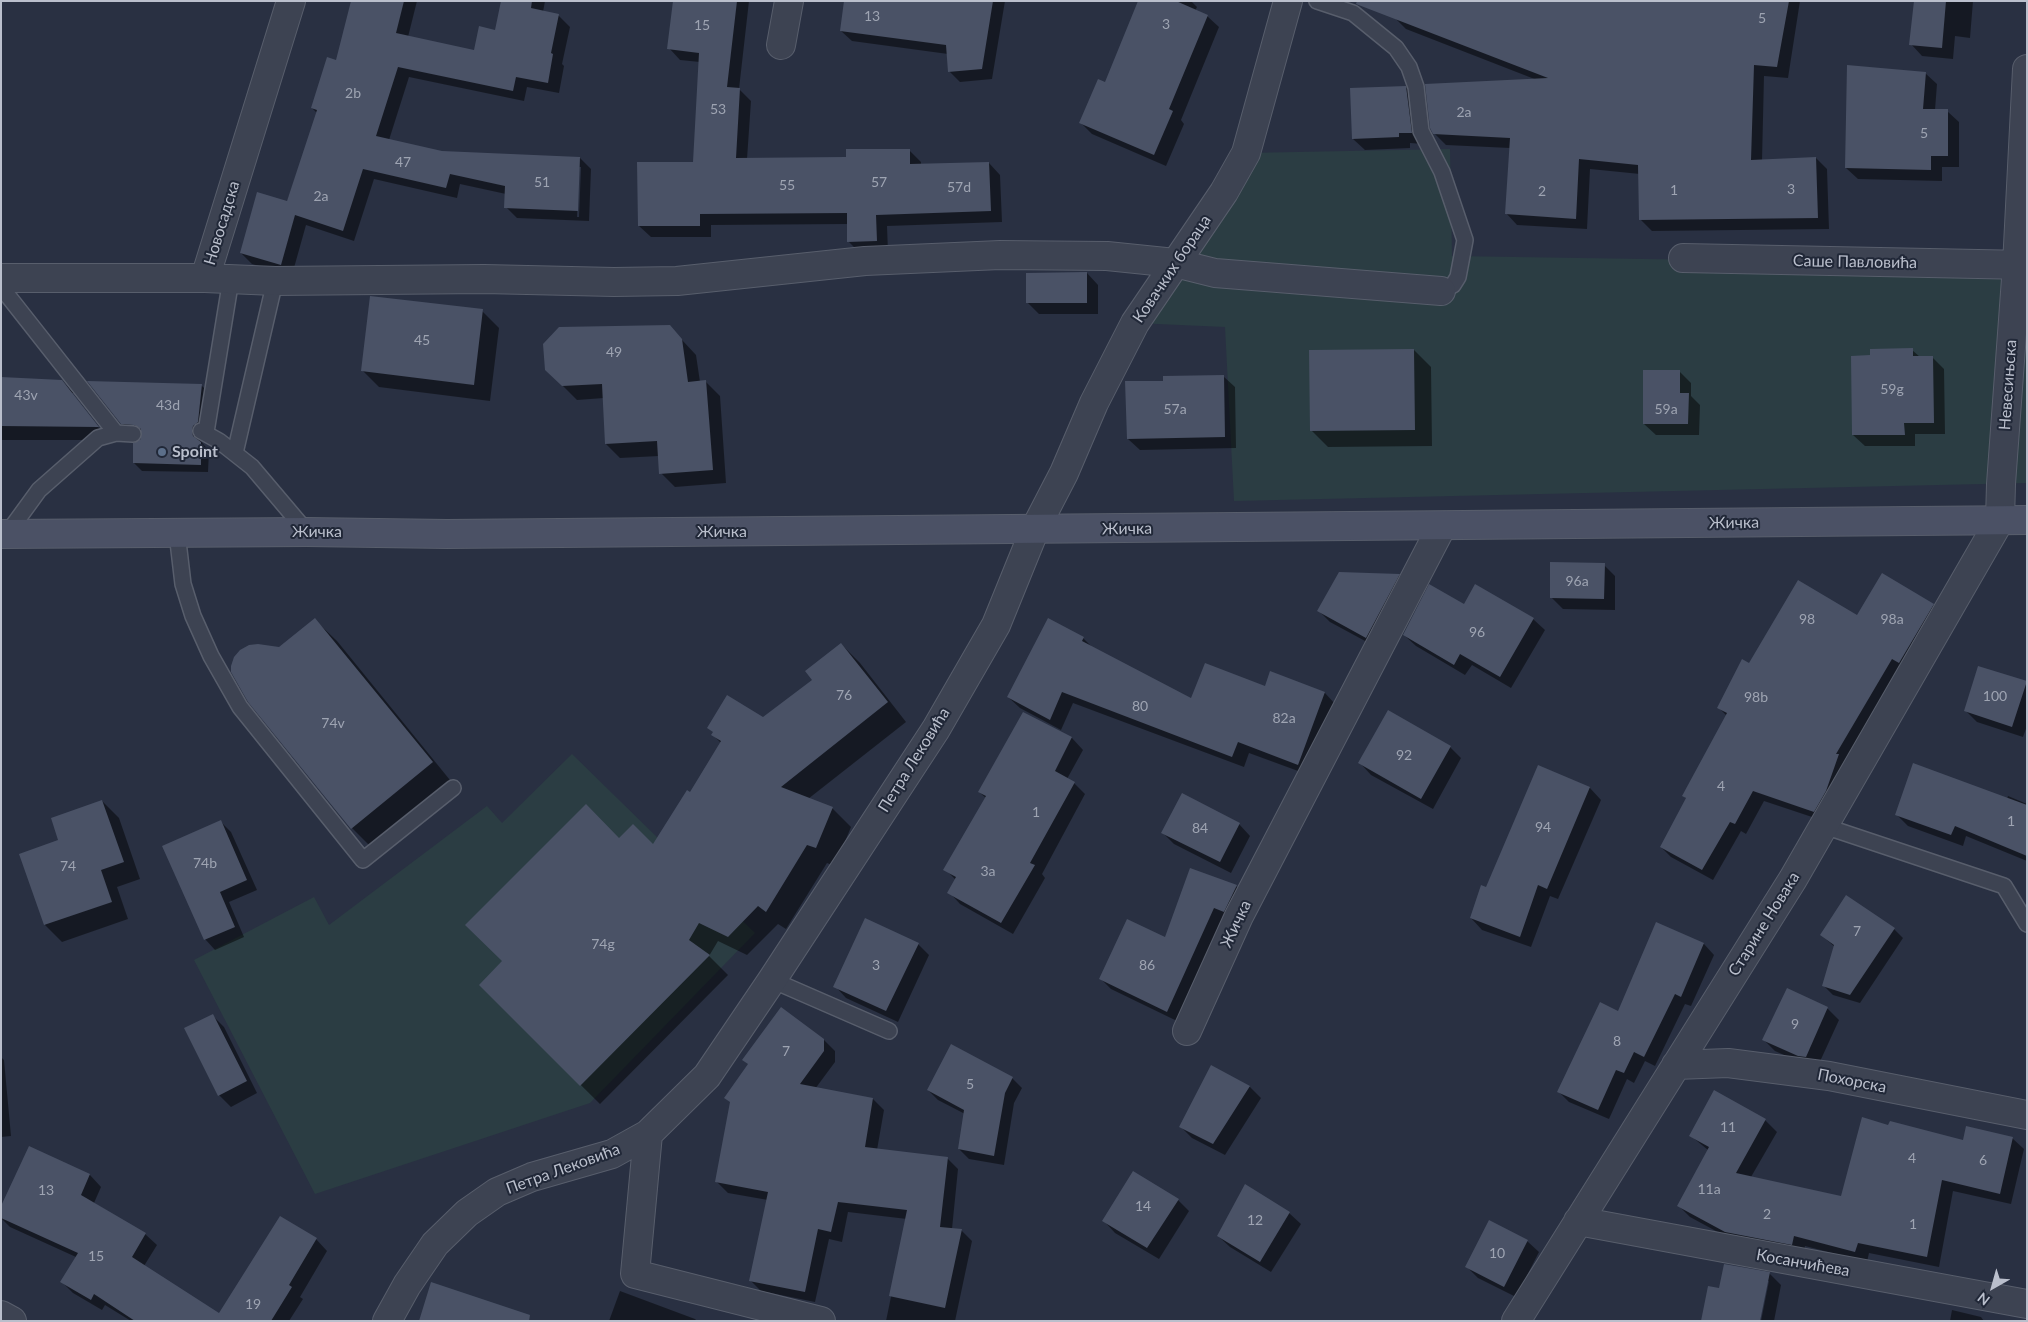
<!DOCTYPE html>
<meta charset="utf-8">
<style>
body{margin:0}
#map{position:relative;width:2028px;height:1322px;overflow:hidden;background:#293042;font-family:Lato,sans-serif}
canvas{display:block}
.frame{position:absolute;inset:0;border:2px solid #babfcc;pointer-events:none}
.north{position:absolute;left:1968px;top:1262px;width:50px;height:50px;-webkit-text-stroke:4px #212838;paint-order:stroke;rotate:218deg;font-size:14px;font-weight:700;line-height:20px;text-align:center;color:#babfcc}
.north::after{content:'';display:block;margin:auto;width:18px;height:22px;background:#babfcc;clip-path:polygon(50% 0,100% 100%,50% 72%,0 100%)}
</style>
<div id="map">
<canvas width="2028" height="1322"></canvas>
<div class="frame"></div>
<div class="north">N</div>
</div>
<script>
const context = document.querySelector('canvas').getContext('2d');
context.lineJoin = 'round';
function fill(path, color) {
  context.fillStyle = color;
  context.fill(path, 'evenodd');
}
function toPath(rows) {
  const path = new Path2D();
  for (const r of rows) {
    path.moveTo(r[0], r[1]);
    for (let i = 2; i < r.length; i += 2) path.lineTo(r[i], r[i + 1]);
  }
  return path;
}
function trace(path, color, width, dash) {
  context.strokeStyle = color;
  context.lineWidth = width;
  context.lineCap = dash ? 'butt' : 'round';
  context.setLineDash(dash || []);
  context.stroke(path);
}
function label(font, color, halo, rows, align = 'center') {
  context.font = font + ' Lato,sans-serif';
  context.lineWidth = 4;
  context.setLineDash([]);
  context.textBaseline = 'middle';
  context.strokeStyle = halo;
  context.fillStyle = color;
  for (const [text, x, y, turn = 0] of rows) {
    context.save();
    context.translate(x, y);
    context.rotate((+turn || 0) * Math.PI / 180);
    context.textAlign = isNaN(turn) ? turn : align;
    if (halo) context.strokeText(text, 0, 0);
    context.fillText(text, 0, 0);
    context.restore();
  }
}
const green = toPath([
 [1450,149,1452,256,2027,265,2027,483,1234,501,1225,327,1135,323,1246,153],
 [572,754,755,933,590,1103,315,1194,194,960,314,897,329,925,487,806,502,823]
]);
const shadow = toPath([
 [353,1,417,1,408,37,475,52,496,32,502,1,545,1,543,12,559,16,570,27,562,64,564,66,559,93,527,87,524,101,409,77,389,140,442,153,580,158,591,169,589,221,517,218,506,207,506,194,460,184,457,198,374,179,354,241,306,225,292,275,252,264,241,253,287,202,317,113,312,108,337,61],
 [579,167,581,167,579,217,577,217],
 [674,1,749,1,739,89,751,101,747,159,848,159,909,150,921,162,921,165,989,163,1000,175,1002,222,887,226,888,252,860,253,848,241,848,224,711,225,711,237,651,237,639,226,694,163,700,62,680,60,669,48],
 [845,1,1005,1,992,79,960,82,949,71,948,54,852,41,841,31],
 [1139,1,1191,1,1197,7,1195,11,1207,16,1219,27,1181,120,1184,124,1166,166,1092,134,1080,122,1105,84],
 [1401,1,1800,1,1788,78,1764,76,1762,161,1816,158,1827,169,1829,229,1652,231,1641,220,1640,174,1590,169,1587,229,1517,225,1506,213,1510,148,1446,145,1434,133,1537,80,1406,29,1395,18],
 [1915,1,1973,1,1970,38,1955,36,1953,59,1922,56,1911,44],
 [1925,73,1937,84,1935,110,1947,111,1959,122,1959,167,1942,167,1942,181,1858,179,1846,168],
 [1405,87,1417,98,1423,144,1410,143,1410,148,1365,150,1353,139],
 [1087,273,1098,285,1098,314,1039,314,1027,302],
 [482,311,499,328,490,401,379,387,362,370],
 [669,326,696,355,700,382,706,382,720,396,726,483,675,487,661,473,659,456,620,458,606,444,604,398,577,400,546,369],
 [1414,350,1431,367,1432,446,1328,447,1311,430],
 [1912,350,1920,357,1932,357,1944,369,1945,434,1915,434,1915,446,1865,446,1853,435,1872,357],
 [1679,371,1691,383,1691,396,1700,405,1699,435,1656,435,1644,424],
 [1223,376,1235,387,1236,448,1140,450,1128,439,1165,382],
 [1,378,62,381,74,393,71,393,102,432,111,440,1,440],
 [201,385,209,393,199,439,209,451,208,472,142,471,134,463,142,439,142,432,130,431,122,423],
 [1604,565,1615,576,1615,610,1563,609,1551,597],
 [1399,575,1410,586,1378,648,1330,622,1319,611],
 [1465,605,1533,619,1545,630,1511,688,1472,665,1465,675,1416,646,1404,635],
 [1933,605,1943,615,1824,821,1764,801,1746,834,1741,831,1713,880,1671,857,1661,847,1687,799,1683,795,1727,716,1719,708,1750,665,1858,616],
 [315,620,337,641,454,785,374,850,352,828,280,649],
 [1083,638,1093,648,1192,700,1265,688,1271,673,1325,693,1336,705,1309,775,1249,753,1244,767,1073,703,1061,730,1020,708,1008,697],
 [841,644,860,663,906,722,808,799,832,808,851,827,835,866,827,863,786,929,778,924,747,955,718,941,709,956,728,975,600,1104,480,985,619,839,653,846,690,794,721,743,713,735,763,719,814,681],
 [1979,667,2027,683,2027,726,2023,737,1977,722,1965,710],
 [1024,714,1072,738,1083,750,1067,779,1074,783,1085,794,1042,874,1045,878,1013,934,960,904,949,892,956,880,945,869,986,798,979,792],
 [1450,747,1461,758,1433,809,1371,775,1360,763],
 [1539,767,1590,788,1601,800,1558,899,1550,896,1531,947,1482,930,1471,918,1487,888],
 [2008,796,2027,804,2027,861,1966,836,1963,846,1908,826,1896,814,2007,799],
 [102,801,119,818,140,879,117,887,128,919,62,942,45,925,60,841],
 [221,822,231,832,257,890,229,902,244,937,215,950,205,939],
 [1239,824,1250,836,1231,873,1174,844,1163,833],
 [1236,886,1246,897,1177,1021,1111,989,1101,979,1166,938],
 [1657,924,1704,944,1714,955,1691,1006,1685,1004,1655,1066,1645,1061,1634,1083,1627,1079,1609,1119,1569,1102,1559,1092,1619,1013],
 [1894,929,1903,938,1860,1003,1833,995,1824,986,1835,947,1821,935],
 [918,944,929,955,898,1022,846,998,835,986],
 [1787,990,1828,1009,1839,1020,1817,1068,1811,1067,1775,1051,1764,1040],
 [213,1016,224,1027,257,1093,231,1107,219,1095],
 [824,1040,835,1051,835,1062,815,1089,873,1099,884,1110,877,1150,948,1159,958,1169,952,1229,961,1230,972,1241,955,1321,886,1321,907,1219,848,1212,842,1242,829,1239,815,1302,761,1291,750,1280,768,1200,728,1193,717,1182],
 [952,1046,1012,1078,1022,1088,1014,1103,1004,1165,969,1159,959,1149,965,1114,938,1100,928,1090],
 [1,1057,4,1060,11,1136,1,1137],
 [1211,1067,1250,1087,1261,1098,1225,1155,1192,1138,1181,1127],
 [1715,1092,1765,1120,1777,1132,1751,1177,1842,1197,1889,1126,1964,1142,2012,1138,2024,1149,2011,1204,1953,1191,1939,1267,1869,1253,1867,1262,1805,1246,1803,1255,1738,1243,1690,1217,1679,1206,1708,1150,1691,1136],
 [30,1148,90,1175,101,1187,94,1203,145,1234,157,1245,144,1266,219,1315,316,1239,327,1251,300,1297,303,1299,289,1321,131,1321,105,1305,102,1310,73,1293,62,1282,76,1257,10,1227,1,1218,1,1209],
 [1178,1200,1189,1211,1159,1259,1115,1233,1104,1221],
 [1289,1213,1301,1224,1271,1272,1230,1247,1218,1236],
 [1527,1241,1539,1252,1516,1297,1478,1278,1467,1267],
 [1769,1273,1781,1285,1774,1321,1761,1321,1769,1281,1720,1290],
 [620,1291,695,1319,697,1321,609,1321],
 [1952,1310,1981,1317,1984,1321,1950,1321]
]);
const building = toPath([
 [351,1,404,1,396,33,474,50,479,26,495,30,501,1,532,1,531,8,559,14,551,53,553,54,548,83,516,77,513,91,398,67,376,136,442,151,580,157,578,211,504,208,505,186,450,174,446,188,363,169,343,231,295,215,281,265,240,253,257,192,287,201,317,110,311,108,327,57,336,60],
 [673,1,737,1,727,87,740,88,736,158,846,157,846,149,910,149,910,164,989,162,991,211,876,215,877,241,847,242,847,213,700,214,700,226,638,226,637,162,693,162,699,53,667,49],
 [844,1,993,1,982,69,948,72,946,45,840,31],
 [1138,1,1176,1,1208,15,1169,109,1173,111,1154,155,1079,123,1098,79,1105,82],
 [1357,1,1789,1,1777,67,1754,65,1751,160,1816,157,1818,218,1639,220,1638,165,1579,159,1576,219,1505,214,1510,138,1433,134,1430,128,1425,84,1548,78,1356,4],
 [1914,1,1946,1,1942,48,1909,45],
 [1847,65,1926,72,1923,109,1948,109,1948,156,1931,156,1931,170,1845,168],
 [1406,86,1412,133,1399,133,1399,137,1352,139,1350,88],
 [1087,272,1087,303,1026,303,1026,273],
 [370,296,483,309,474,385,361,371],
 [670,325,682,339,688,382,706,380,713,470,659,474,657,441,605,444,602,384,562,386,545,370,543,344,559,327],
 [1913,348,1913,356,1933,356,1934,423,1904,423,1905,435,1852,435,1851,356,1870,355,1870,349],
 [1414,349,1415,430,1310,431,1309,350],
 [1643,370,1680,370,1680,393,1689,393,1688,424,1643,424],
 [1224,375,1225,437,1127,439,1125,381,1163,381,1163,376],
 [1,377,62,380,99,427,1,426],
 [87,381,202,384,198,422,193,426,192,431,193,436,201,442,201,465,133,463,133,443,141,439,141,429,134,425,121,424],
 [1550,562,1605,563,1604,599,1550,598],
 [1339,572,1400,574,1366,638,1317,611],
 [1882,573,1934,604,1899,663,1892,659,1836,754,1839,754,1826,791,1814,812,1753,791,1735,824,1730,822,1702,870,1660,847,1686,798,1682,796,1727,713,1717,708,1742,659,1749,663,1798,580,1857,615],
 [1429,584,1464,604,1475,584,1534,618,1500,677,1460,654,1454,665,1403,635],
 [315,618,433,762,351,829,248,702,231,672,231,666,234,657,240,650,249,645,258,644,279,647],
 [1048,618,1084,637,1082,641,1191,698,1205,663,1265,686,1270,671,1325,692,1298,765,1238,742,1232,757,1062,692,1050,720,1007,697],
 [841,643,888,702,781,787,833,807,816,848,807,845,766,912,758,906,728,937,699,923,689,940,710,955,580,1086,479,985,502,961,465,925,586,804,619,838,633,824,653,844,687,790,690,792,721,741,711,735,713,732,707,728,727,695,763,717,812,680,805,671],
 [1978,666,2027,681,2012,727,1964,711],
 [1388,710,1451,746,1421,799,1358,763],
 [1023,712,1072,737,1055,771,1075,782,1030,863,1035,865,1001,923,947,893,956,877,943,870,986,796,978,792],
 [1913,763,2027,805,2027,856,1955,826,1951,835,1895,815],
 [1538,765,1590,787,1547,889,1538,885,1520,937,1470,918,1481,885,1486,887],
 [1182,793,1240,823,1220,862,1161,833],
 [102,800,124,862,101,870,112,902,44,925,19,854,58,840,51,818],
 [221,820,247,880,220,892,235,927,204,940,162,846],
 [1190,868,1237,885,1224,912,1214,908,1167,1012,1099,979,1127,919,1165,937],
 [1846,895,1895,928,1850,995,1822,986,1834,945,1820,935],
 [865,918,919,943,886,1011,833,987],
 [1656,922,1704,943,1681,997,1675,994,1644,1057,1634,1052,1624,1073,1616,1070,1598,1110,1557,1092,1600,1002,1618,1011],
 [1787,988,1828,1007,1806,1057,1798,1056,1762,1040],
 [781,1007,824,1039,824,1051,800,1084,873,1098,865,1147,948,1157,940,1227,962,1229,945,1308,889,1296,907,1210,838,1202,831,1232,818,1229,805,1292,749,1281,768,1192,715,1182,730,1102,724,1098,748,1064,742,1060],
 [213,1014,247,1081,218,1096,184,1028],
 [951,1044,1013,1077,1005,1093,994,1156,958,1149,964,1110,927,1090],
 [1211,1065,1250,1086,1213,1144,1179,1127],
 [1714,1090,1766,1119,1736,1173,1841,1196,1862,1117,1888,1125,1890,1121,1963,1140,1966,1126,2013,1137,2000,1194,1942,1180,1927,1257,1858,1243,1855,1252,1794,1236,1792,1245,1725,1232,1677,1206,1709,1147,1689,1136],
 [29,1146,90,1174,81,1195,146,1233,132,1257,219,1313,280,1216,317,1238,289,1285,292,1287,271,1321,135,1321,94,1294,91,1300,60,1282,78,1253,1,1218,1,1206],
 [1133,1171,1179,1199,1147,1248,1102,1221],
 [1245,1184,1290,1212,1260,1262,1217,1236],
 [1489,1220,1528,1240,1504,1287,1465,1267],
 [1724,1264,1770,1272,1760,1321,1701,1321,1708,1286,1719,1288],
 [431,1282,530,1315,529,1321,419,1321]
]);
const lane = toPath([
 [1317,1,1353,13,1396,48,1409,67,1416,87,1421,131,1442,172,1465,240,1458,277,1453,285,1441,291],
 [1,287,116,433],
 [201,431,219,441,252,467,307,532],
 [206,432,231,279],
 [235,453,275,281],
 [177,533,183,584,193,616,211,656,240,707,363,860,453,788],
 [7,534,39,490,98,438,116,433,133,434],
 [1824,826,2004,886,2027,924],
 [772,980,889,1031]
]);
const street = toPath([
 [781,45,789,1],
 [1683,258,2027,265],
 [1,278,205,278,275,281,484,279,614,282,677,281,865,261,1000,255,1107,256,1175,263,1215,273,1441,291],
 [205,278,291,1],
 [1187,1031,1239,916,1442,526],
 [1676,1065,1728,1063,1829,1076,2027,1115],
 [648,1134,635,1274,821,1321],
 [1578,1221,2027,1304],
 [1,1315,12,1321],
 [387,1321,407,1285,435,1244,467,1213,497,1192,532,1177,612,1154,648,1134,707,1076,772,980,936,729,996,625,1035,529,1064,473,1094,403,1135,323,1224,192,1246,153,1288,1],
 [1516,1321,1793,879,2000,520,2001,484,2017,265,2027,69]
]);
const secondary = toPath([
 [1,534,307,532,447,534,2027,520]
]);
const markers = [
 [162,452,5,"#5c6f8a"]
];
const numberNames = [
 ["13",872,16],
 ["5",1762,18],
 ["3",1166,24],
 ["15",702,25],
 ["2b",353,93],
 ["53",718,109],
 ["2a",1464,112],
 ["5",1924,133],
 ["47",403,162],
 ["51",542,182],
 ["57",879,182],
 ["55",787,185],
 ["57d",959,187],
 ["3",1791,189],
 ["1",1674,190],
 ["2",1542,191],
 ["2a",321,196],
 ["45",422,340],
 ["49",614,352],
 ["59g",1892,389],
 ["43v",26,395],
 ["43d",168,405],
 ["57a",1175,409],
 ["59a",1666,409],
 ["96a",1577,581],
 ["98",1807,619],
 ["98a",1892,619],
 ["96",1477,632],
 ["76",844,695],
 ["100",1995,696],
 ["98b",1756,697],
 ["80",1140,706],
 ["82a",1284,718],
 ["74v",333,723],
 ["92",1404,755],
 ["4",1721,786],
 ["1",1036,812],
 ["1",2011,821],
 ["94",1543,827],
 ["84",1200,828],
 ["74b",205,863],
 ["74",68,866],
 ["3a",988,871],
 ["7",1857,931],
 ["74g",603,944],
 ["3",876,965],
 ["86",1147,965],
 ["9",1795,1024],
 ["8",1617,1041],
 ["7",786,1051],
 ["5",970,1084],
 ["11",1728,1127],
 ["4",1912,1158],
 ["6",1983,1160],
 ["11a",1709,1189],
 ["13",46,1190],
 ["14",1143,1206],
 ["2",1767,1214],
 ["12",1255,1220],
 ["1",1913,1224],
 ["10",1497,1253],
 ["15",96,1256],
 ["19",253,1304]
];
const streetNames = [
 ["Новосадска",222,223,-73],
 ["Саше Павловића",1855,262,1],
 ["Ковачких бораца",1172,269,-56],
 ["Невесињска",2008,385,-86],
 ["Жичка",1734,523,-1],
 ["Жичка",1127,529,-1],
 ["Жичка",317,532],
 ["Жичка",722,532],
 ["Петра Лековића",914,760,-58],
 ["Жичка",1236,924,-65],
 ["Старине Новака",1764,924,-58],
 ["Похорска",1852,1081,11],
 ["Петра Лековића",563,1169,-20],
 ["Косанчићева",1803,1263,10]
];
const poiNames = [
 ["Spoint",172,452]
];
fill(green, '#2b3d43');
fill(shadow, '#0007');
fill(building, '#4a5266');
trace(lane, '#585e6c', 18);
trace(street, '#585e6c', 30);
trace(secondary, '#585e6c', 30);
trace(lane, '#3d4352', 15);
trace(street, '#3d4352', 28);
trace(secondary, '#4b5165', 28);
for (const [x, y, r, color] of markers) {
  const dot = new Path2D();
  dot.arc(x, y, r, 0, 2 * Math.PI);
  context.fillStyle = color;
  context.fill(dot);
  trace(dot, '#212838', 2);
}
label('14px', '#9ea4b2', null, numberNames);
label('16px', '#babfcc', '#212838', streetNames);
label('bold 16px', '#babfcc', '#212838', poiNames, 'left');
</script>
